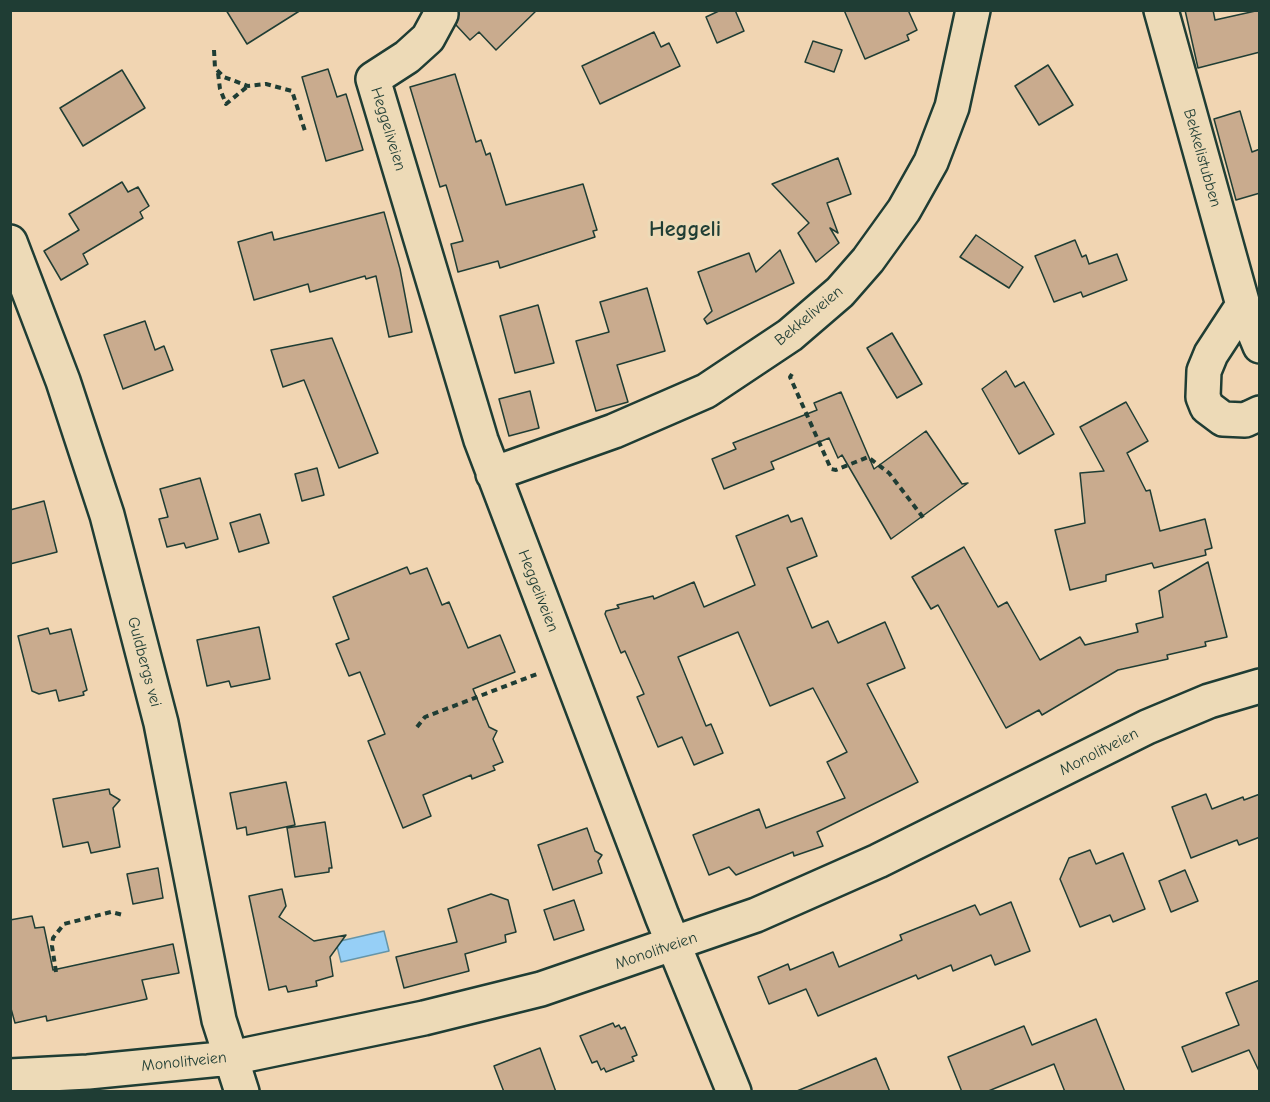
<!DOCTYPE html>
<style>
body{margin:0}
#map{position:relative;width:1270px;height:1102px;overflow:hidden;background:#f1d5b2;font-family:"Comic Neue",sans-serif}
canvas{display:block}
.frame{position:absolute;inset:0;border:12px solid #1f3d34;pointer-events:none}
</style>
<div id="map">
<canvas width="1270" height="1102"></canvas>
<div class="frame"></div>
</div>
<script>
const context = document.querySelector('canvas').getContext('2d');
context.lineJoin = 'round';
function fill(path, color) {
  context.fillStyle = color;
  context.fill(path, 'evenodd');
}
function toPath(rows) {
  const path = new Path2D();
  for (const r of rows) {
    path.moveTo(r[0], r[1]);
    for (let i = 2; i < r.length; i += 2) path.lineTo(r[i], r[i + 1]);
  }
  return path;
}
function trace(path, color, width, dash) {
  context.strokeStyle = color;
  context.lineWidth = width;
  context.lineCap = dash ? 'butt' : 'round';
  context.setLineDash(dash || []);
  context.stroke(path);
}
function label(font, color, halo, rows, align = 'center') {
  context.font = font + ' "Comic Neue",sans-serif';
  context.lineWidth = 6;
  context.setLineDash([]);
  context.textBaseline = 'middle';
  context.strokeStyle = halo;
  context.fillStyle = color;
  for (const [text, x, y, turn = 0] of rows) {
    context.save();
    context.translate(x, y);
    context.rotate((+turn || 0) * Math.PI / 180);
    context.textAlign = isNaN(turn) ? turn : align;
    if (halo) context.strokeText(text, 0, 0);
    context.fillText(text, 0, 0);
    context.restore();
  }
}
const water = toPath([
 [384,931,389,951,341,962,336,942,384,931]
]);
const building = toPath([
 [226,10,301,10,247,44,226,10],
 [459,10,537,10,496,50,479,32,470,40,456,25,459,10],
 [721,10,735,10,744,31,717,43,706,17,721,10],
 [844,10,908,10,917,30,907,35,909,40,865,59,844,10],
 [1185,10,1213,10,1215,20,1260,10,1260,52,1198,68,1185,10],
 [654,32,661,47,669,43,680,66,600,104,582,66,654,32],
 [813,41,842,50,834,72,805,62,813,41],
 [1048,65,1073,105,1039,125,1015,86,1048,65],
 [328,69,337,97,346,94,363,150,326,161,302,77,328,69],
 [122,70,145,108,83,146,60,108,122,70],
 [455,74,476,142,481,140,486,155,490,153,506,205,583,184,597,230,593,231,595,237,500,268,498,261,458,272,451,244,463,241,446,185,440,187,410,87,455,74],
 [1240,111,1252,152,1260,149,1260,193,1236,200,1214,119,1240,111],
 [838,158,851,194,827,203,838,233,830,228,839,243,816,262,798,233,809,223,772,184,838,158],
 [122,182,128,192,138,187,149,206,140,212,143,218,83,254,88,264,61,280,44,251,79,230,69,214,122,182],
 [384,212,400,269,412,332,389,337,376,276,366,279,365,276,310,292,308,284,254,300,238,242,272,232,274,240,384,212],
 [976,235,1023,267,1009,288,960,257,976,235],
 [1075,240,1082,257,1086,255,1089,264,1117,254,1127,280,1083,297,1081,292,1054,302,1035,256,1075,240],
 [780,250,794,283,707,324,704,319,712,311,698,272,749,253,756,272,780,250],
 [647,288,665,351,617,365,628,402,596,411,576,341,609,332,600,302,647,288],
 [538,305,554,363,515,373,500,316,538,305],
 [145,321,155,350,164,346,173,370,123,389,104,335,145,321],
 [892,333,922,384,897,398,867,348,892,333],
 [332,338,378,453,339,468,304,380,283,387,271,350,332,338],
 [1006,371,1015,387,1024,382,1054,434,1019,454,982,389,1006,371],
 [530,391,539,428,509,436,499,399,530,391],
 [841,392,874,469,926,431,962,484,968,483,891,539,842,455,838,458,829,438,771,462,774,469,724,489,712,459,736,449,733,443,817,410,814,403,841,392],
 [1126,402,1148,441,1127,453,1146,491,1150,490,1160,531,1205,519,1212,548,1205,550,1206,555,1154,568,1152,563,1106,575,1106,581,1070,590,1055,530,1085,523,1080,473,1104,471,1080,427,1126,402],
 [317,468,324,495,302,501,295,474,317,468],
 [200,478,218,539,186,548,184,543,167,547,159,519,168,517,160,489,200,478],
 [44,501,57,552,10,564,10,510,44,501],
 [260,514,269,543,239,552,230,523,260,514],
 [788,515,791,522,802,518,817,556,787,568,812,628,828,621,838,643,885,622,905,668,867,684,918,782,817,832,823,846,794,856,793,852,736,875,729,867,709,875,693,835,759,809,766,828,845,798,827,762,847,752,813,688,770,706,738,632,678,657,706,726,711,724,723,753,694,765,682,737,658,747,637,697,644,694,625,651,621,653,605,614,606,611,619,608,617,605,653,596,654,599,694,582,704,607,755,585,736,536,788,515],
 [964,547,998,607,1007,602,1040,660,1080,637,1085,645,1138,632,1136,624,1163,617,1159,591,1208,562,1227,637,1205,642,1206,646,1167,655,1168,659,1118,670,1042,715,1039,710,1006,728,938,605,931,609,912,577,964,547],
 [407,567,410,574,427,568,442,605,449,602,468,648,500,635,515,672,473,689,489,727,497,731,493,739,503,762,493,766,495,770,472,779,471,775,423,795,431,816,403,828,368,741,385,734,360,672,349,676,336,644,349,639,333,597,407,567],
 [259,627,270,679,231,687,229,681,207,686,197,640,259,627],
 [48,628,50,634,71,629,87,690,83,692,84,695,59,701,56,690,39,694,32,691,18,636,48,628],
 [286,782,295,825,247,835,246,827,237,829,230,793,286,782],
 [109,789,110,794,120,800,113,808,120,847,91,853,88,842,63,847,53,799,109,789],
 [1206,794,1212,809,1243,797,1244,800,1260,794,1260,837,1239,845,1237,840,1191,858,1172,807,1206,794],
 [325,822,332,868,329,868,329,872,295,877,287,828,325,822],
 [587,828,595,851,602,855,598,861,602,873,553,890,538,845,587,828],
 [1090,850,1096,864,1123,853,1145,909,1113,922,1110,915,1080,927,1060,879,1069,858,1090,850],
 [158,868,163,898,133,904,127,874,158,868],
 [1185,870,1198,901,1171,912,1159,881,1185,870],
 [282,889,286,906,279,917,314,941,346,935,330,957,333,976,316,981,317,986,288,992,286,986,269,990,249,896,282,889],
 [491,894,508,900,516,932,505,935,506,942,465,954,469,971,404,988,396,957,457,942,448,909,491,894],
 [574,900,584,930,554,940,544,910,574,900],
 [1011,902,1030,951,995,965,991,955,953,971,951,965,918,979,916,975,818,1016,806,989,769,1004,758,977,788,964,790,970,833,952,839,967,902,940,900,935,975,905,980,915,1011,902],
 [32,916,35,928,44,927,53,970,173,944,179,973,142,980,147,999,47,1021,46,1016,15,1023,10,1005,10,920,32,916],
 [1260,980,1260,1073,1249,1050,1192,1072,1182,1047,1239,1025,1226,993,1260,980],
 [1096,1019,1125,1092,1065,1092,1054,1064,986,1092,962,1092,948,1057,1024,1026,1032,1045,1096,1019],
 [613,1023,615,1027,619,1025,621,1029,625,1027,637,1055,632,1057,634,1061,606,1072,604,1068,601,1070,597,1061,592,1063,580,1036,613,1023],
 [540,1048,556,1092,504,1092,494,1066,540,1048],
 [876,1058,890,1092,797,1092,797,1091,876,1058]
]);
const path = toPath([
 [214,50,215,68,224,77,248,86,266,84,292,91,305,131],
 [218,73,220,89,226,104,248,86],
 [792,374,790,377,831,469,836,470,868,457,889,473,925,520],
 [417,727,425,717,537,674],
 [56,972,52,946,53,938,64,924,111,912,123,915]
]);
const minor = toPath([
 [440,10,441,14,428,38,407,57,373,79,481,440,662,916,734,1092],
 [1161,10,1243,305,1260,346],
 [10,242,63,381,107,515,161,723,219,1020,242,1092],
 [1243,305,1211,354,1204,371,1203,397,1207,407,1223,419,1245,420,1260,413],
 [493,474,614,431,706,391,790,335,840,292,868,260,904,210,931,162,952,107,973,10],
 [10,1076,88,1072,231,1058,424,1018,541,989,756,915,878,861,1147,727,1209,701,1260,686]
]);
const streetNames = [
 ["Heggeliveien",388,129,73],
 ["Bekkelistubben",1202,158,74],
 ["Bekkeliveien",809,316,-40],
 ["Heggeliveien",538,591,69],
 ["Guldbergs vei",144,662,75],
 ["Monolitveien",1099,752,-27],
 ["Monolitveien",656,951,-19],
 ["Monolitveien",184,1062,-6]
];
const districtNames = [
 ["Heggeli",685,230]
];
fill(water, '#96cff6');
trace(water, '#6695a8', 1.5);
fill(building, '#c9ab8e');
trace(building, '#1f3d34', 1.5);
trace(minor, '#1f3d34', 38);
trace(path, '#1f3d34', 4, [6, 4.5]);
trace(minor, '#eddab7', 33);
label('16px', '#1f3d34', '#eddab7', streetNames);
label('bold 22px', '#1f3d34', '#eddab7', districtNames);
</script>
